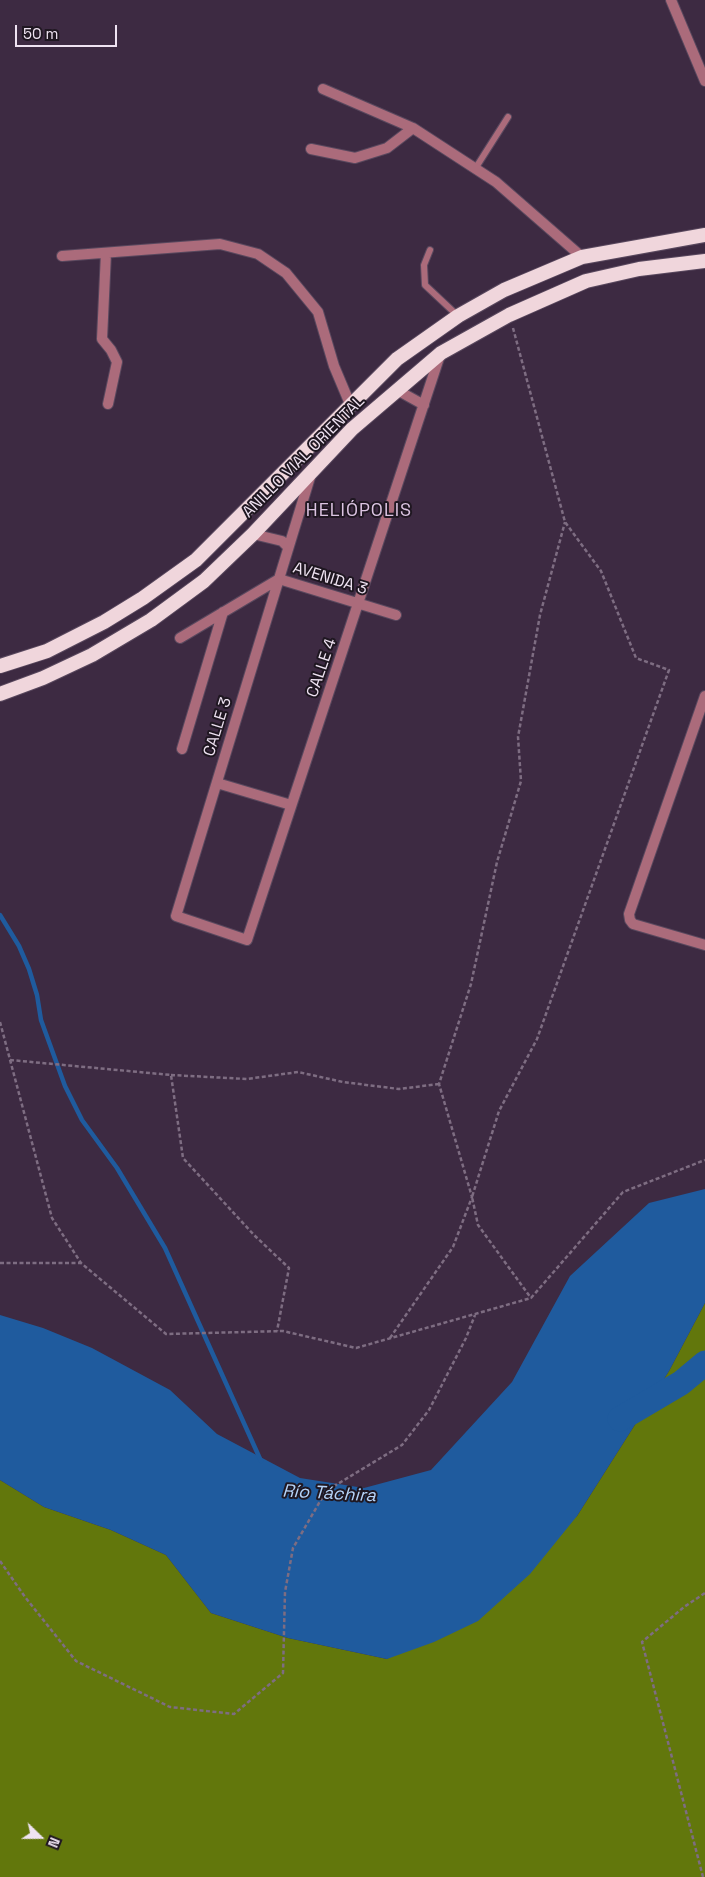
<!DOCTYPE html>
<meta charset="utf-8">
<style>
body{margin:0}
#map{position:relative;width:705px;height:1877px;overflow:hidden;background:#3d2a42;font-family:"Space Grotesk",sans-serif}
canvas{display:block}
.north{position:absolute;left:15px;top:1812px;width:50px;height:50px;-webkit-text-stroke:4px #1f1721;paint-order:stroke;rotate:112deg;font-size:14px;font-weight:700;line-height:20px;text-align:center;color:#efe3f2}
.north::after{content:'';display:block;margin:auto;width:18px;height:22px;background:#efe3f2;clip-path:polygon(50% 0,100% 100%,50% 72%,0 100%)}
.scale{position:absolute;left:15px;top:25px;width:102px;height:22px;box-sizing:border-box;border:2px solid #efe3f2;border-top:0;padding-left:6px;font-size:15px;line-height:18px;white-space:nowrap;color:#efe3f2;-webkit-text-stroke:4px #1f1721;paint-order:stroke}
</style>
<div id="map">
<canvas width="705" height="1877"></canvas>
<div class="north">N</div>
<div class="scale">50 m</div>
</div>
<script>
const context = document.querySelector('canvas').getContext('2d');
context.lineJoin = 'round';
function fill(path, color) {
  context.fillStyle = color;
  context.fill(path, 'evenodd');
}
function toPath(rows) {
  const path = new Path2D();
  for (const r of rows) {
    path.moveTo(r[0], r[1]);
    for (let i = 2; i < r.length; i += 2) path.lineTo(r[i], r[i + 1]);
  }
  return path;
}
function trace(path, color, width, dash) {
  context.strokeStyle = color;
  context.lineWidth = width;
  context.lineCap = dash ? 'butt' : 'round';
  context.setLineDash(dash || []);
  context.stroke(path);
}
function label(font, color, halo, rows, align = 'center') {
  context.font = font + ' "Space Grotesk",sans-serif';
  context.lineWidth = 4;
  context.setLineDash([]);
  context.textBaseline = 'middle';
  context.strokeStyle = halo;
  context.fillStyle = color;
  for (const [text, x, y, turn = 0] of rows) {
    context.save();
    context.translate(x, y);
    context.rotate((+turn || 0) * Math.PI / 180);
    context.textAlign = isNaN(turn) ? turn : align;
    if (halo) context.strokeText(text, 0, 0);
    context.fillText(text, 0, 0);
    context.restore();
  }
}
const forest = toPath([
 [705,1303,705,1877,0,1877,0,1480,44,1507,111,1530,166,1555,211,1613,288,1638,387,1659,577,1516,669,1371]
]);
const water = toPath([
 [705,1189,705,1303,669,1371,577,1516,530,1574,478,1621,434,1642,387,1659,288,1638,211,1613,166,1555,111,1530,44,1507,0,1480,0,1315,43,1328,92,1348,170,1390,217,1434,300,1478,364,1488,431,1470,512,1382,570,1276,649,1203]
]);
const stream = toPath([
 [0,915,19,946,29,969,37,995,41,1020,65,1086,82,1120,117,1168,165,1248,261,1461]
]);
const river = toPath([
 [620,1419,681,1383,705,1363]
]);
const path = toPath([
 [513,328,565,522,601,571,636,658,669,670,537,1039,499,1111,472,1197,478,1225,531,1298],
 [0,1022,52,1218,81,1263,166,1334,283,1331,356,1348,531,1298,623,1192,705,1160],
 [10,1060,171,1075,183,1158,254,1235,289,1268,277,1331],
 [171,1075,247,1079,298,1072,343,1082,399,1089,439,1084],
 [0,1263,81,1263],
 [390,1338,453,1247,472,1197,439,1084,471,984,497,862,521,781,518,737,540,615,565,522],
 [0,1561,25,1597,76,1661,170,1707,234,1714,283,1673,285,1592,293,1548,326,1491,402,1445,429,1410,466,1338,475,1315],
 [703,1877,642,1642,684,1607,705,1593]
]);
const service = toPath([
 [475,169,508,117],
 [430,250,424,265,425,285,458,316]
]);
const minor = toPath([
 [671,0,705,81],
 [323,89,413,128,496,182,582,257],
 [311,149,355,158,387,148,413,128],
 [106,253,102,339,111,350,117,362,108,404],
 [62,256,220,244,258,254,286,273,318,312,334,366,350,404],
 [397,390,424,405],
 [311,474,176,916,247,940,440,355],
 [253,534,282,541,288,547],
 [180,638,279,579,396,615],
 [705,696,629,914,630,920,633,924,705,945],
 [182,749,223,612],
 [217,783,291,805]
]);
const trunk = toPath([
 [0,666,47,651,104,622,143,598,196,560,397,359,458,316,504,290,582,257,705,235],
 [0,694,43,678,92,655,151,620,204,581,253,534,352,429,441,353,509,315,586,281,639,269,705,261]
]);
const streetNames = [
 ["ANILLO VIAL ORIENTAL",304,457,-45],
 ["AVENIDA 3",330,579,17],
 ["CALLE 4",322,668,-71],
 ["CALLE 3",218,727,-73]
];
const neighbourhoodNames = [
 ["HELIÓPOLIS",359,511]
];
const waterNames = [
 ["Río Táchira",329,1494,3]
];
fill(forest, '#62770c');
fill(water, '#1f5b9e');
trace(stream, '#1f5b9e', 4.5);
trace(river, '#1f5b9e', 25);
trace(service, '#59485e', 8);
trace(minor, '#59485e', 12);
trace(trunk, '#59485e', 16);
trace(path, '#7e6d82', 2.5, [4, 2.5]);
trace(service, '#ab6b7b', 6);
trace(minor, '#ab6b7b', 10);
trace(trunk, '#f0d6dc', 14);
label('16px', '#efe3f2', '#1f1721', streetNames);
context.letterSpacing = '1px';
label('18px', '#dcc4e2', '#1f1721', neighbourhoodNames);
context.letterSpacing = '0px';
label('italic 18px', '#b5d3f8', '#1f1721', waterNames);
</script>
